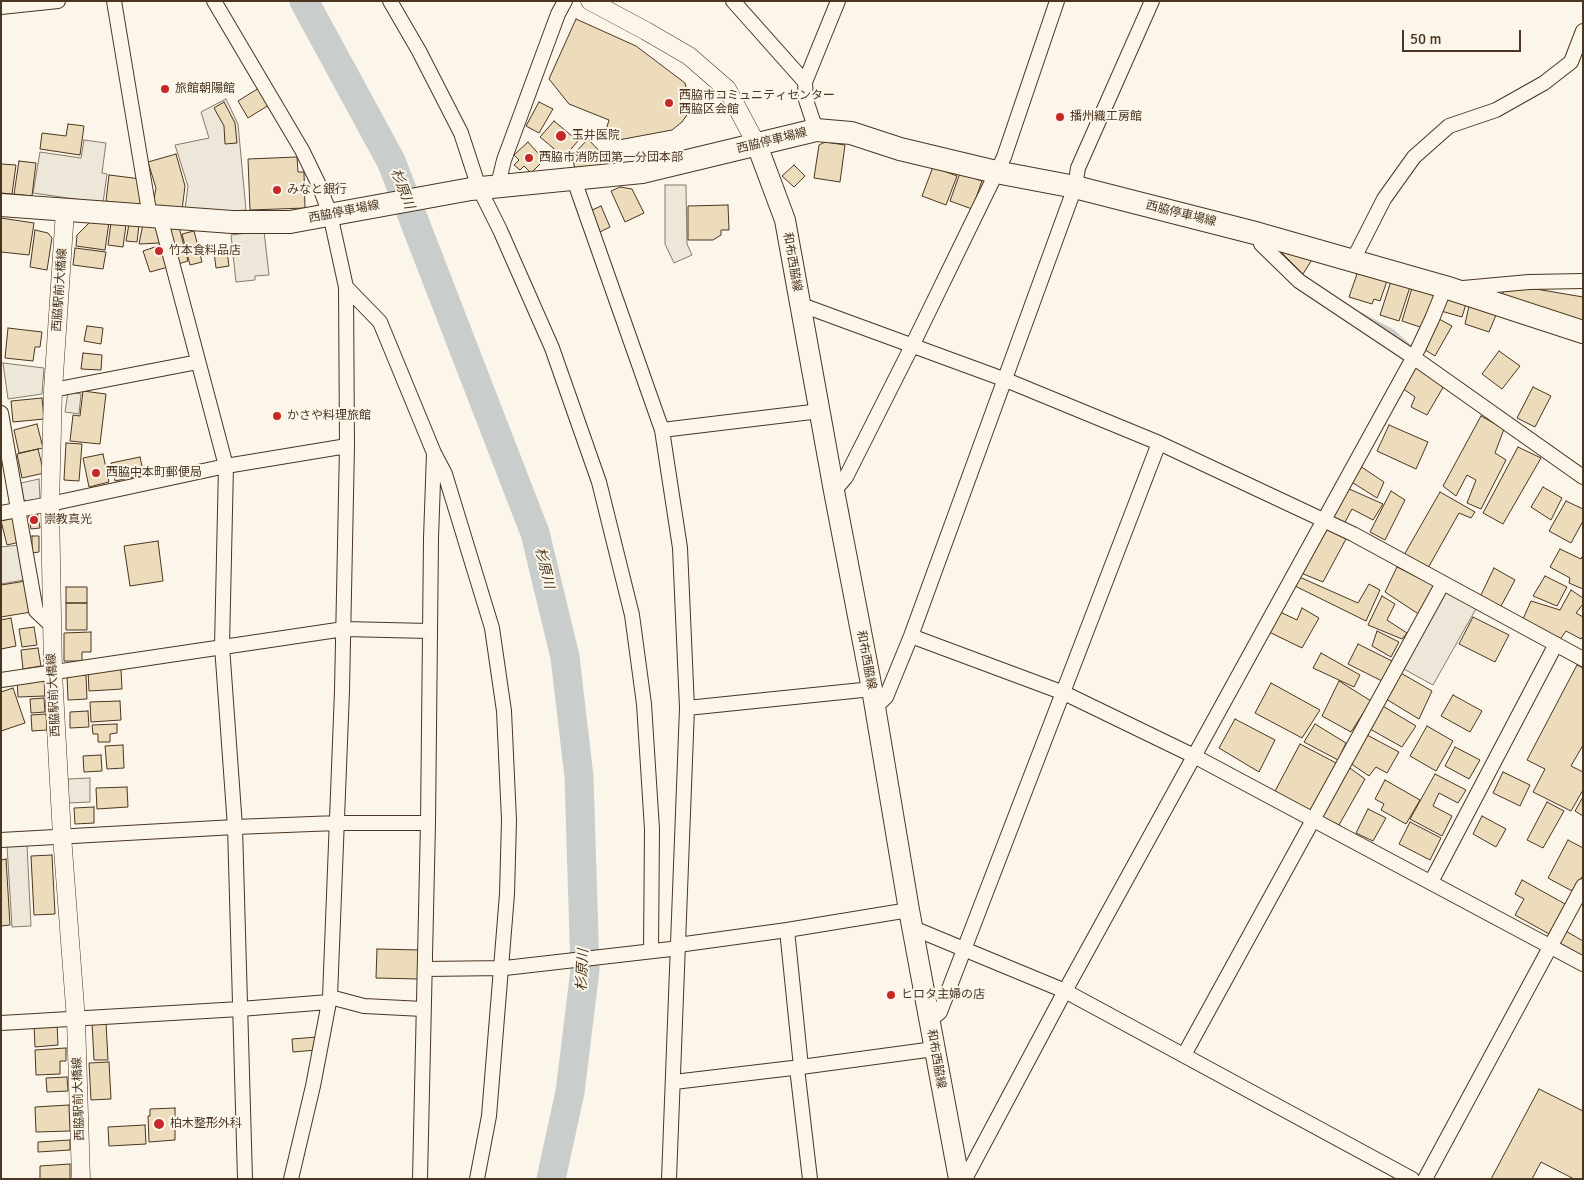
<!DOCTYPE html>
<meta charset="utf-8">
<style>
body{margin:0}
#map{position:relative;width:1584px;height:1180px;overflow:hidden;background:#fbf6e9;font-family:Signika,sans-serif}
canvas{display:block}
.frame{position:absolute;inset:0;border:2px solid #4a3520;pointer-events:none}
.scale{position:absolute;left:1402px;top:30px;width:119px;height:22px;box-sizing:border-box;border:2px solid #4a3520;border-top:0;padding-left:6px;font-size:15px;line-height:18px;white-space:nowrap;color:#4a3520;-webkit-text-stroke:4px #fbf6e9;paint-order:stroke}
</style>
<div id="map">
<canvas width="1584" height="1180"></canvas>
<div class="frame"></div>
<div class="scale">50 m</div>
</div>
<script>
const context = document.querySelector('canvas').getContext('2d');
context.lineJoin = 'round';
function fill(path, color) {
  context.fillStyle = color;
  context.fill(path, 'evenodd');
}
function toPath(rows) {
  const path = new Path2D();
  for (const r of rows) {
    path.moveTo(r[0], r[1]);
    for (let i = 2; i < r.length; i += 2) path.lineTo(r[i], r[i + 1]);
  }
  return path;
}
function trace(path, color, width, dash) {
  context.strokeStyle = color;
  context.lineWidth = width;
  context.lineCap = dash ? 'butt' : 'round';
  context.setLineDash(dash || []);
  context.stroke(path);
}
function label(font, color, halo, rows, align = 'center') {
  context.font = font + ' Signika,"Noto Sans JP",sans-serif';
  context.lineWidth = 4;
  context.setLineDash([]);
  context.textBaseline = 'middle';
  context.strokeStyle = halo;
  context.fillStyle = color;
  for (const [text, x, y, turn = 0] of rows) {
    context.save();
    context.translate(x, y);
    context.rotate((+turn || 0) * Math.PI / 180);
    context.textAlign = isNaN(turn) ? turn : align;
    if (halo) context.strokeText(text, 0, 0);
    context.fillText(text, 0, 0);
    context.restore();
  }
}
const parking = toPath([
 [226,99,238,124,246,210,205,213,185,210,188,186,175,145,209,138,201,112,226,99],
 [84,140,106,143,102,173,107,174,103,203,33,193,40,152,81,158,84,140],
 [665,185,686,185,687,244,692,255,674,263,665,244,665,185],
 [264,231,269,275,255,276,255,280,236,282,231,235,264,231],
 [3,363,44,368,42,394,8,399,3,363],
 [68,392,81,394,79,414,65,412,68,392],
 [39,479,40,499,24,501,21,483,39,479],
 [19,545,24,580,1,584,1,547,19,545],
 [1446,590,1477,607,1433,685,1402,668,1446,590],
 [90,778,90,802,68,803,68,779,90,778],
 [27,845,31,926,12,927,7,846,27,845]
]);
const stream = toPath([
 [1361,315,1393,332,1412,349]
]);
const river = toPath([
 [304,1,391,161,535,533,565,657,579,777,585,970,570,1092,551,1179]
]);
const building = toPath([
 [576,19,636,46,685,83,690,101,689,112,682,122,672,130,613,141,606,130,609,120,569,104,549,79,576,19],
 [259,88,269,105,248,118,238,101,259,88],
 [224,102,235,123,237,143,225,144,224,126,214,108,224,102],
 [539,102,553,109,539,133,526,126,539,102],
 [554,121,578,141,564,157,540,137,554,121],
 [68,124,84,126,80,155,40,149,42,133,66,136,68,124],
 [588,139,606,158,595,169,575,169,572,156,588,139],
 [528,142,544,160,531,173,524,166,520,170,514,165,519,160,514,155,528,142],
 [825,142,845,145,840,182,814,178,819,145,825,142],
 [176,154,185,186,182,210,153,205,156,188,148,162,176,154],
 [297,157,298,172,304,172,305,208,250,210,248,159,297,157],
 [19,161,36,163,32,196,14,194,19,161],
 [1,164,16,165,12,194,1,193,1,164],
 [794,165,805,176,794,187,782,176,794,165],
 [933,167,957,176,946,205,922,196,933,167],
 [960,173,982,181,972,209,950,201,960,173],
 [109,175,141,179,146,207,106,201,109,175],
 [620,187,632,189,644,213,625,222,611,191,620,187],
 [728,205,729,230,721,230,721,235,713,240,688,240,688,206,728,205],
 [601,206,610,227,600,232,590,211,601,206],
 [1,218,34,223,29,255,1,252,1,218],
 [92,220,109,222,105,250,76,246,77,235,92,220],
 [111,223,126,225,123,247,108,245,111,223],
 [129,224,139,225,137,242,126,241,129,224],
 [143,224,157,226,160,243,139,244,143,224],
 [179,227,188,261,178,264,168,228,179,227],
 [35,230,48,233,52,238,47,270,30,267,35,230],
 [194,231,202,262,190,265,182,234,194,231],
 [161,245,168,267,150,272,143,251,161,245],
 [75,248,106,252,103,269,73,265,75,248],
 [1283,248,1313,258,1303,274,1282,253,1283,248],
 [227,251,229,266,216,268,214,252,227,251],
 [1358,271,1387,281,1380,301,1374,299,1372,304,1349,297,1358,271],
 [1391,281,1410,287,1399,321,1380,315,1391,281],
 [1524,287,1583,297,1583,321,1500,299,1505,289,1524,287],
 [1412,288,1434,295,1423,328,1402,321,1412,288],
 [1445,298,1466,304,1462,317,1441,311,1445,298],
 [1469,306,1496,315,1489,332,1465,324,1469,306],
 [1439,319,1452,326,1435,356,1422,348,1439,319],
 [87,326,103,328,101,344,84,341,87,326],
 [8,328,42,332,40,347,35,347,33,361,5,358,8,328],
 [1499,351,1520,366,1502,389,1482,374,1499,351],
 [83,353,102,355,101,370,81,369,83,353],
 [1414,367,1445,384,1427,415,1411,407,1415,397,1402,388,1414,367],
 [1533,387,1551,396,1535,427,1517,418,1533,387],
 [83,391,106,394,100,444,70,441,73,415,80,416,83,391],
 [42,398,44,419,13,422,11,401,42,398],
 [1481,416,1504,429,1495,453,1506,460,1481,509,1467,503,1476,480,1467,475,1456,496,1443,486,1481,416],
 [37,424,43,448,19,453,14,430,37,424],
 [1389,425,1428,442,1416,469,1377,451,1389,425],
 [66,443,82,444,79,481,64,480,66,443],
 [1518,447,1541,458,1503,524,1483,513,1518,447],
 [38,449,44,473,22,478,17,454,38,449],
 [103,454,109,482,89,487,83,458,103,454],
 [140,457,144,475,115,481,111,463,140,457],
 [1360,466,1384,482,1377,498,1350,481,1360,466],
 [1543,487,1562,498,1551,520,1531,507,1543,487],
 [1347,488,1383,504,1373,520,1352,509,1344,524,1328,518,1347,488],
 [1391,491,1405,500,1385,540,1370,532,1391,491],
 [1440,492,1475,512,1471,518,1459,513,1428,568,1404,555,1440,492],
 [1566,501,1583,509,1583,521,1571,543,1549,531,1566,501],
 [37,511,40,528,31,529,28,513,37,511],
 [15,518,20,542,7,545,1,521,15,518],
 [1325,528,1346,539,1323,582,1301,573,1325,528],
 [32,536,39,536,39,552,32,553,32,536],
 [158,541,163,581,130,586,124,546,158,541],
 [1560,549,1581,559,1583,555,1583,589,1569,583,1570,578,1550,567,1560,549],
 [1397,567,1435,586,1420,615,1385,592,1397,567],
 [1494,568,1515,580,1500,608,1480,597,1494,568],
 [1297,576,1358,603,1369,584,1380,590,1366,621,1293,585,1297,576],
 [1545,576,1567,587,1557,606,1533,596,1545,576],
 [26,581,31,612,1,617,1,585,26,581],
 [66,587,87,587,87,603,66,603,66,587],
 [1571,590,1583,598,1583,604,1576,613,1583,617,1583,636,1581,639,1566,631,1559,641,1523,619,1531,601,1560,610,1571,590],
 [1382,596,1395,604,1387,620,1407,633,1402,639,1368,625,1382,596],
 [66,603,87,603,87,630,66,630,66,603],
 [1302,608,1319,618,1302,648,1267,631,1278,611,1297,620,1302,608],
 [1473,617,1509,635,1495,662,1459,644,1473,617],
 [11,618,16,646,1,649,1,620,11,618],
 [34,627,37,645,22,647,19,629,34,627],
 [1377,631,1399,642,1391,657,1372,646,1377,631],
 [91,632,91,652,82,652,82,661,64,661,64,633,91,632],
 [1358,644,1394,662,1384,682,1348,664,1358,644],
 [38,648,41,666,23,669,21,650,38,648],
 [1321,653,1360,675,1354,687,1313,668,1321,653],
 [1577,665,1583,668,1583,745,1571,766,1583,772,1583,790,1571,811,1533,792,1545,769,1527,760,1577,665],
 [121,669,122,689,89,691,88,670,121,669],
 [1399,672,1432,691,1419,719,1386,699,1399,672],
 [67,675,86,675,87,699,68,700,67,675],
 [44,679,45,696,18,697,17,680,44,679],
 [1339,681,1371,701,1351,732,1322,716,1339,681],
 [1271,683,1320,710,1302,738,1255,713,1271,683],
 [13,688,25,723,1,731,1,692,13,688],
 [1453,695,1482,711,1470,732,1441,716,1453,695],
 [44,698,45,712,31,713,30,699,44,698],
 [120,701,121,720,91,722,90,702,120,701],
 [1381,705,1416,726,1402,747,1370,729,1381,705],
 [88,711,89,727,70,728,70,712,88,711],
 [46,714,47,730,32,731,31,715,46,714],
 [1235,719,1275,740,1259,772,1219,748,1235,719],
 [117,724,117,733,110,734,110,742,98,742,98,734,93,734,92,725,117,724],
 [1315,724,1346,743,1338,760,1304,742,1315,724],
 [1427,726,1453,741,1436,771,1410,756,1427,726],
 [1367,735,1399,752,1387,773,1376,767,1369,776,1350,763,1367,735],
 [1300,744,1338,764,1311,812,1274,793,1300,744],
 [123,745,124,768,107,769,105,746,123,745],
 [1455,747,1480,760,1469,779,1445,766,1455,747],
 [101,755,102,771,84,772,83,756,101,755],
 [1347,766,1365,779,1339,825,1320,816,1347,766],
 [1503,772,1530,785,1520,806,1493,793,1503,772],
 [1435,774,1466,790,1458,803,1439,793,1433,806,1452,816,1442,836,1410,819,1435,774],
 [1385,780,1420,800,1406,824,1381,810,1384,804,1375,799,1385,780],
 [127,787,128,807,97,809,96,788,127,787],
 [1583,797,1583,816,1575,811,1583,797],
 [1547,802,1564,811,1543,848,1527,840,1547,802],
 [94,807,94,823,75,824,74,808,94,807],
 [1368,809,1386,818,1373,841,1356,833,1368,809],
 [1482,816,1506,829,1496,847,1473,834,1482,816],
 [1410,822,1441,838,1430,860,1399,844,1410,822],
 [1568,840,1583,848,1583,875,1574,892,1548,878,1568,840],
 [52,855,55,914,34,915,31,856,52,855],
 [6,859,10,925,1,926,1,860,6,859],
 [1522,880,1567,905,1551,935,1515,915,1524,899,1515,894,1522,880],
 [1564,930,1583,941,1583,956,1558,942,1564,930],
 [377,949,420,950,419,979,376,978,377,949],
 [106,1022,108,1060,94,1060,92,1023,106,1022],
 [57,1023,58,1045,35,1047,34,1024,57,1023],
 [317,1037,316,1050,293,1052,292,1039,317,1037],
 [66,1048,66,1061,60,1061,60,1074,36,1075,35,1050,66,1048],
 [109,1062,111,1099,91,1100,89,1063,109,1062],
 [67,1077,68,1091,47,1092,46,1078,67,1077],
 [1539,1089,1583,1111,1583,1179,1574,1179,1541,1162,1532,1179,1491,1179,1539,1089],
 [69,1105,70,1131,36,1132,35,1107,69,1105],
 [175,1108,175,1140,149,1142,148,1116,150,1116,150,1109,175,1108],
 [145,1125,146,1144,109,1146,108,1127,145,1125],
 [70,1140,70,1150,38,1152,38,1142,70,1140],
 [70,1164,70,1179,40,1179,40,1166,70,1164]
]);
const minor = toPath([
 [114,1,150,217],
 [214,1,302,150,319,185,330,214,346,287,380,322,434,453,445,474,492,628,504,711,509,820,507,894,489,1116,477,1179],
 [390,1,419,51,461,133,479,188,500,230,552,348,599,482,632,615,644,704,652,829,651,951],
 [733,1,805,82],
 [1,7,58,1],
 [816,130,806,100,805,82,838,1],
 [574,180,662,430,680,548,687,708,669,1179],
 [498,185,504,160,558,14,565,1],
 [160,217,226,466,222,646,235,827,245,1179],
 [1259,234,1261,244,1299,281,1413,357,1583,477],
 [1353,260,1384,199,1414,157,1449,126,1496,110,1544,83,1571,62,1583,31],
 [1463,288,1529,282,1583,281],
 [799,304,1006,380,1159,443,1353,534,1583,659],
 [53,390,198,362],
 [1,413,36,611,52,626],
 [662,430,820,411],
 [834,491,846,477,912,346,1004,157,1057,1],
 [1,513,50,504,226,466,347,446],
 [911,636,1064,693,1194,756,1583,964],
 [1,680,344,629,429,631],
 [875,707,886,697,911,636,1075,187,1078,168,1152,1],
 [687,708,872,689],
 [1,840,235,827,337,823,428,823],
 [1431,882,1556,644],
 [913,928,1065,991,1412,1179],
 [787,930,801,1067],
 [425,969,505,968,671,949,685,944,787,930,909,910],
 [330,997,364,1006,423,1009],
 [929,1021,940,1012,1159,443],
 [1,1023,240,1009,329,1002],
 [1184,1055,1443,583],
 [797,1068,810,1179],
 [674,1082,801,1067,934,1049],
 [291,1179,313,1086,330,997,342,691,347,446,346,287],
 [420,1179,428,823,431,538,434,453],
 [965,1179,1065,991,1418,349,1432,319,1445,287],
 [1425,1179,1583,886]
]);
const tertiary = toPath([
 [590,1,646,31,689,56,727,89,757,145],
 [65,211,53,390,50,504,53,673,62,836,76,1020,81,1179]
]);
const secondary = toPath([
 [757,145,785,220,834,491,872,689,909,910,959,1179]
]);
const primary = toPath([
 [1,205,232,222,290,222,471,189,642,172,816,130,851,133,900,149,996,172,1075,187,1259,234,1445,287,1583,332]
]);
const markers = [
 [165,89,5,"#c62828"],
 [669,103,5,"#c62828"],
 [1060,117,5,"#c62828"],
 [561,136,6,"#c62828"],
 [529,158,5,"#c62828"],
 [277,190,5,"#c62828"],
 [159,251,5,"#c62828"],
 [277,416,5,"#c62828"],
 [96,473,5,"#c62828"],
 [34,520,5,"#c62828"],
 [891,995,5,"#c62828"],
 [159,1124,6,"#c62828"]
];
const poiNames = [
 ["旅館朝陽館",175,89],
 ["西脇市コミュニティセンター",679,96],
 ["西脇区会館",679,110],
 ["播州織工房館",1070,117],
 ["玉井医院",572,136],
 ["西脇市消防団第一分団本部",539,158],
 ["みなと銀行",287,190],
 ["竹本食料品店",169,251],
 ["かさや料理旅館",287,416],
 ["西脇中本町郵便局",106,473],
 ["崇教真光",44,520],
 ["ヒロタ主婦の店",901,995],
 ["柏木整形外科",170,1124]
];
const streetNames = [
 ["西脇停車場線",772,141,-14],
 ["西脇停車場線",344,212,-11],
 ["西脇停車場線",1181,214,14],
 ["和布西脇線",792,262,80],
 ["西脇駅前大橋線",60,290,-86],
 ["和布西脇線",866,660,79],
 ["西脇駅前大橋線",54,695,-93],
 ["和布西脇線",936,1059,80],
 ["西脇駅前大橋線",79,1099,-92]
];
const waterNames = [
 ["杉原川",402,189,69],
 ["杉原川",544,568,76],
 ["杉原川",583,970,-87]
];
fill(parking, '#ede7d9');
trace(parking, '#887966', 1);
trace(stream, '#c9cecd', 5);
trace(river, '#c9cecd', 29);
fill(building, '#ecdcbc');
trace(building, '#4a3520', 1);
trace(minor, '#4a3520', 16);
trace(tertiary, '#4a3520', 19);
trace(secondary, '#4a3520', 22);
trace(primary, '#4a3520', 24);
trace(minor, '#fbf6e9', 14);
trace(tertiary, '#fbf6e9', 18);
trace(secondary, '#fbf6e9', 20);
trace(primary, '#fbf6e9', 22);
for (const [x, y, r, color] of markers) {
  const dot = new Path2D();
  dot.arc(x, y, r, 0, 2 * Math.PI);
  context.fillStyle = color;
  context.fill(dot);
  trace(dot, '#fbf6e9', 2);
}
label('12px', '#4a3520', '#fbf6e9', poiNames, 'left');
label('12px', '#4a3520', '#fbf6e9', streetNames);
label('italic 14px', '#4a3520', '#fbf6e9', waterNames);
</script>
